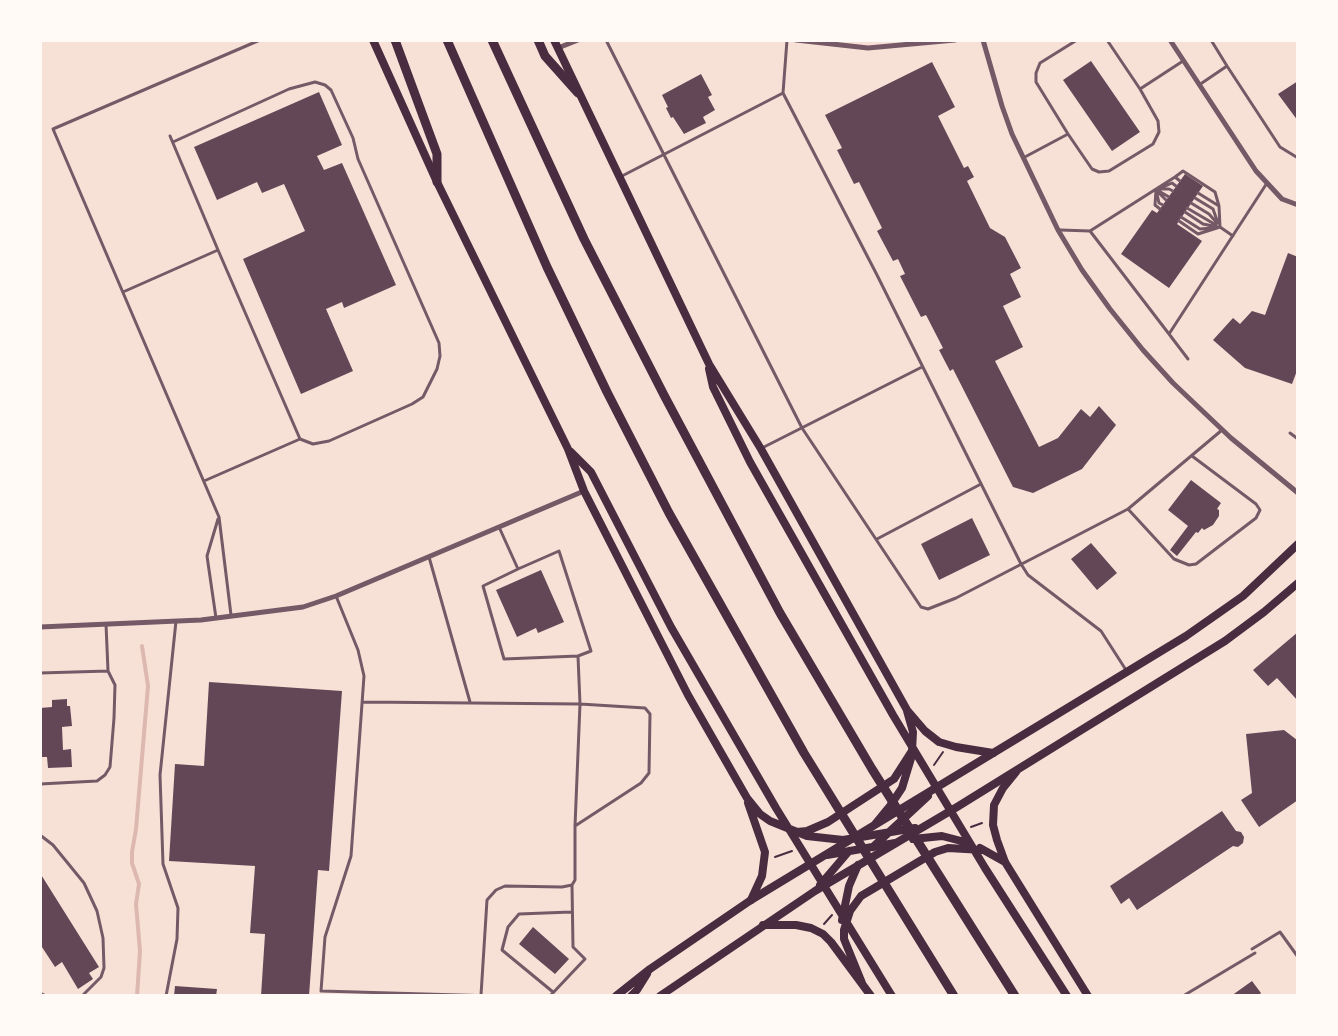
<!DOCTYPE html>
<style>
body{margin:0}
#map{position:relative;width:1338px;height:1036px;overflow:hidden;background:#f7e1d7;font-family:Lato,sans-serif}
canvas{display:block}
.frame{position:absolute;inset:0;border:42px solid #fffaf5;pointer-events:none}
</style>
<div id="map">
<canvas width="1338" height="1036"></canvas>
<div class="frame"></div>
</div>
<script>
const context = document.querySelector('canvas').getContext('2d');
context.lineJoin = 'round';
function toPath(rows) {
  const path = new Path2D();
  for (const r of rows) {
    path.moveTo(r[0], r[1]);
    for (let i = 2; i < r.length; i += 2) path.lineTo(r[i], r[i + 1]);
  }
  return path;
}
function trace(path, color, width, dash) {
  context.strokeStyle = color;
  context.lineWidth = width;
  context.lineCap = dash ? 'butt' : 'round';
  context.setLineDash(dash || []);
  context.stroke(path);
}
function fill(path, color) {
  context.fillStyle = color;
  context.fill(path, 'evenodd');
}
const stream = toPath([
 [137,996,140,951,136,904,139,884,132,863,132,852,136,829,148,686,142,646]
]);
const building = toPath([
 [1091,61,1140,132,1112,151,1063,80],
 [932,62,955,107,938,116,964,168,968,166,974,177,967,181,990,228,1005,237,1021,268,1010,274,1021,297,1003,306,1023,347,995,361,1039,447,1058,438,1081,409,1090,417,1099,406,1116,425,1082,469,1033,493,1013,487,953,369,950,371,939,350,943,348,926,315,921,317,900,276,905,274,898,259,893,261,877,231,882,228,859,182,854,184,837,150,842,148,825,115],
 [701,74,712,95,708,97,715,110,703,117,706,123,684,134,673,117,671,118,666,108,668,107,662,95],
 [1298,81,1298,121,1278,94],
 [319,92,342,145,317,156,324,170,342,163,396,285,344,308,342,302,326,309,353,371,301,394,243,259,305,231,284,184,262,193,257,182,217,200,194,147],
 [1185,174,1203,186,1177,224,1202,241,1169,288,1121,254,1152,210,1157,213],
 [1288,253,1298,257,1298,368,1292,384,1245,368,1213,340,1233,318,1240,324,1252,311,1265,315],
 [1191,480,1221,503,1217,509,1219,510,1219,516,1213,525,1204,530,1202,528,1198,533,1196,532,1177,556,1170,550,1188,526,1168,510],
 [972,518,990,555,939,580,921,544],
 [1091,543,1117,573,1097,590,1071,559],
 [541,570,564,622,538,633,536,628,517,637,496,590],
 [1298,632,1298,701,1277,678,1268,686,1253,670],
 [209,682,342,691,329,871,318,870,309,996,261,996,265,934,250,933,255,866,169,861,175,764,204,766],
 [67,699,67,706,70,706,72,726,62,727,63,750,71,749,72,767,48,768,47,757,40,757,40,708,52,707,52,700],
 [1284,730,1297,740,1298,800,1259,827,1241,800,1252,793,1246,734],
 [1222,811,1236,831,1241,832,1244,837,1243,843,1238,847,1233,846,1137,910,1129,898,1121,904,1110,886],
 [40,873,99,967,89,973,93,979,78,989,62,962,55,967,40,944],
 [533,927,569,959,555,974,519,944],
 [1252,981,1261,993,1258,996,1231,996],
 [175,986,217,989,216,996,174,996]
]);
const path = toPath([
 [934,765,943,752],
 [971,827,982,823],
 [775,857,792,851],
 [824,924,832,915]
]);
const service = toPath([
 [606,40,802,428,921,607,928,609,956,598,1128,509,1222,430],
 [787,40,783,93,877,275,1021,564,1028,575,1101,631,1126,670],
 [1107,40,1140,89,1183,61],
 [1211,40,1227,66],
 [1199,85,1227,66,1280,147,1298,158],
 [1068,134,1092,169,1099,172,1109,171,1153,144,1159,132,1158,121,1140,89],
 [170,136,218,250],
 [173,142,289,89,315,82,325,85,331,90,353,138,358,159,439,343,440,356,437,369,423,397,412,404,329,441,313,444,300,439],
 [1023,158,1068,134,1036,82,1036,73,1040,63,1077,40],
 [622,176,783,93],
 [1175,177,1183,171,1215,192,1219,206],
 [1163,187,1172,183,1176,186],
 [1158,189,1169,189,1173,191],
 [1156,190,1155,205,1160,209],
 [1157,190,1169,197],
 [1157,191,1166,200],
 [1198,193,1219,206,1220,227,1233,236],
 [1157,194,1159,203,1163,205],
 [1195,198,1213,209,1218,223],
 [1191,203,1209,214,1217,223],
 [1187,208,1216,225],
 [1185,212,1203,224,1218,227],
 [1181,217,1200,229,1212,228],
 [1179,221,1198,234,1220,227],
 [1060,230,1090,231,1169,334,1267,183],
 [1090,231,1175,177,1180,181],
 [123,292,218,250,300,439,204,481],
 [1169,334,1188,359],
 [1290,433,1298,439],
 [762,448,922,367],
 [1128,509,1174,559,1189,565,1196,564,1256,518,1260,510,1256,504,1192,456],
 [877,539,981,484],
 [429,557,470,702],
 [518,569,483,586,504,659,578,656],
 [336,596,358,650,364,676,351,856,325,937,321,991,494,996],
 [231,615,219,517,53,129,260,40],
 [216,618,207,556,218,519],
 [40,673,108,671,106,624],
 [363,702,580,704,578,656,591,651,559,551,518,569,499,527],
 [40,784,97,781,105,775,110,767,114,718,115,685,108,671],
 [40,835,53,845,84,883,97,911,103,938,104,968,101,977,82,996],
 [1252,949,1280,932,1298,957],
 [553,992,502,950,508,927,519,914,571,912],
 [40,993,46,996],
 [481,995,487,900,496,890,505,886,562,887,572,885,575,880,575,826,641,783,649,773,650,714,645,708,580,704,575,826],
 [166,996,177,939,178,908,163,864,160,775,176,621],
 [550,996,585,959,573,947,572,885],
 [1183,996,1255,953]
]);
const minor = toPath([
 [796,40,868,48,955,40],
 [983,40,1002,106,1012,134,1058,230,1082,270,1110,309,1143,350,1173,383,1231,438,1298,493],
 [1170,40,1256,171,1282,199,1298,205],
 [558,48,578,40],
 [40,627,201,620,303,607,336,596,584,491]
]);
const secondary = toPath([
 [373,40,437,182,568,449,584,491,688,695,747,798,760,814,770,821,807,836,843,840,915,828],
 [554,40,709,364,761,449,907,710,925,731,939,742,956,747,993,753],
 [709,369,713,387,750,462,893,715,985,868,1067,996],
 [571,452,591,472,671,627,776,808,892,996],
 [1016,772,1003,788,994,805,993,825,997,840,1005,862,1088,996],
 [748,803,765,852,762,876,751,900],
 [876,823,890,806,902,788,912,755],
 [797,832,807,831,828,822,894,779,912,751,913,732,907,711],
 [913,839,942,836,969,843],
 [873,847,928,796],
 [980,848,1005,862],
 [827,855,895,843],
 [820,885,849,851],
 [842,920,849,886,858,865],
 [763,925,796,925,811,928,823,934,831,942,871,996],
 [862,983,844,939,844,930,850,911,861,896,935,852,948,848,983,850]
]);
const primary = toPath([
 [616,996,650,969,751,900,1186,636,1243,596,1298,544],
 [631,996,637,990,647,974],
 [660,996,815,891,957,807,1225,641,1264,612,1298,583]
]);
const motorway = toPath([
 [395,40,437,154,437,182],
 [447,40,547,267,607,392,669,513,804,753,954,996],
 [492,40,584,239,665,397,780,613,872,769,1015,996],
 [538,40,545,56,578,93]
]);
trace(stream, '#dcb8b0', 4);
fill(building, '#644757');
trace(path, '#4a2c40', 2);
trace(service, '#755966', 3);
trace(minor, '#755966', 5);
trace(secondary, '#4a2c40', 8);
trace(primary, '#4a2c40', 8);
trace(motorway, '#4a2c40', 9);
</script>
